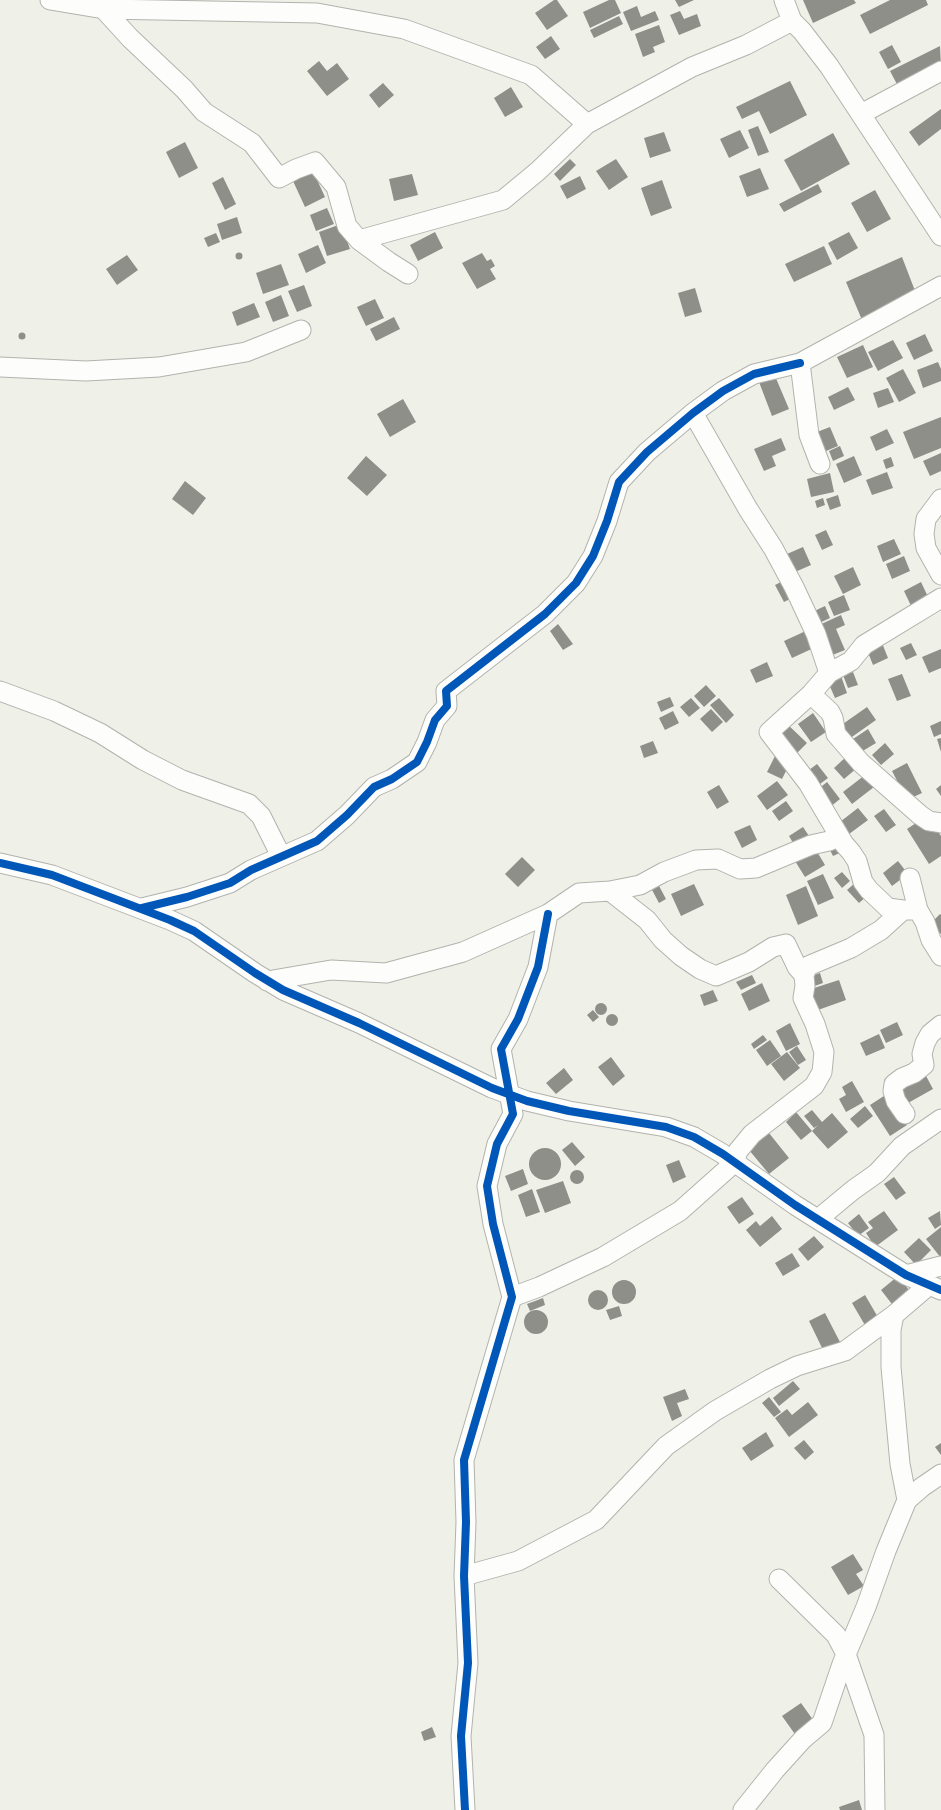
<!DOCTYPE html>
<style>
body{margin:0}
canvas{display:block;background:#eff0e8}
</style>
<canvas width="941" height="1810"></canvas>
<script>
const context = document.querySelector('canvas').getContext('2d');
context.lineJoin = 'round';
function fill(path, color) {
  context.fillStyle = color;
  context.fill(path, 'evenodd');
}
function toPath(rows) {
  const path = new Path2D();
  for (const r of rows) {
    if (r.length === 3) {
      path.moveTo(r[0] + r[2], r[1]);
      path.arc(r[0], r[1], r[2], 0, 2 * Math.PI);
      continue;
    }
    path.moveTo(r[0], r[1]);
    for (let i = 2; i < r.length; i += 2) path.lineTo(r[i], r[i + 1]);
  }
  return path;
}
function trace(path, color, width, dash) {
  context.strokeStyle = color;
  context.lineWidth = width;
  context.lineCap = dash ? 'butt' : 'round';
  context.setLineDash(dash || []);
  context.stroke(path);
}
const building = toPath([
 [554,0,557,0,568,16,547,30,535,13],
 [609,0,615,0,621,13,590,28,583,12],
 [675,0,694,0,679,7],
 [803,0,854,0,856,3,813,23],
 [890,0,926,0,928,5,870,34,860,15],
 [637,6,641,17,655,11,659,20,631,31,623,12],
 [680,11,684,19,697,14,701,26,679,35,670,15],
 [619,16,623,24,594,38,590,30],
 [659,25,665,42,653,47,655,52,643,57,635,34],
 [551,36,560,49,545,59,536,47],
 [892,45,901,62,888,69,879,52],
 [940,46,941,67,899,88,890,71],
 [319,61,327,71,337,63,349,79,327,96,307,71],
 [790,81,807,115,770,134,759,111,742,119,736,107],
 [383,83,394,95,379,108,369,95],
 [511,87,523,107,505,117,494,98],
 [941,109,941,129,919,146,909,132],
 [758,126,769,152,758,156,748,130],
 [740,130,749,148,729,158,720,139],
 [664,132,671,151,650,158,644,138],
 [833,133,850,164,801,191,784,160],
 [185,142,198,168,179,178,166,152],
 [570,159,576,165,560,181,554,174],
 [616,159,628,177,609,190,596,171],
 [760,168,769,189,747,197,739,176],
 [313,171,325,197,305,207,293,181],
 [412,174,418,195,394,201,389,179],
 [580,176,586,189,567,199,560,186],
 [223,177,236,204,225,210,212,183],
 [662,180,672,208,651,216,641,188],
 [818,184,822,192,784,212,779,204],
 [875,190,891,219,867,232,851,203],
 [327,208,334,224,316,231,310,215],
 [237,217,242,233,222,240,217,224],
 [341,224,350,249,327,256,319,232],
 [435,232,443,248,418,261,410,245],
 [849,232,858,248,837,260,828,243],
 [216,233,220,242,208,247,204,238],
 [318,245,326,263,306,273,298,254],
 [824,246,832,264,794,282,785,264],
 [239,256,3.5],
 [482,253,487,261,491,259,495,266,490,269,496,279,477,289,462,263],
 [127,255,138,270,117,285,106,269],
 [902,257,917,296,862,320,846,282],
 [281,264,289,285,263,294,256,273],
 [304,285,312,306,297,312,288,291],
 [695,288,702,312,685,317,678,293],
 [281,295,289,316,273,322,265,302],
 [375,299,384,318,366,326,357,307],
 [254,303,260,317,237,326,232,312],
 [394,317,400,329,376,341,370,329],
 [22,336,3.5],
 [925,334,933,351,914,360,906,343],
 [893,340,903,358,878,371,868,352],
 [863,345,873,367,847,378,837,357],
 [938,362,941,369,941,381,923,388,917,370],
 [903,369,916,393,899,402,886,378],
 [775,376,789,409,772,416,759,382],
 [848,387,855,400,834,410,828,397],
 [888,388,894,402,878,408,873,393],
 [403,399,416,422,390,437,377,414],
 [941,417,941,448,914,459,903,432],
 [830,427,838,446,826,451,817,432],
 [887,429,894,443,876,451,870,437],
 [781,438,786,450,772,456,776,466,764,471,754,449],
 [840,446,844,456,833,461,829,451],
 [941,453,941,471,930,476,923,461],
 [366,456,387,475,367,496,347,478],
 [854,456,862,475,844,483,836,464],
 [891,457,894,466,886,469,883,460],
 [887,472,893,488,872,495,866,480],
 [830,473,834,492,811,497,807,479],
 [185,481,206,498,193,515,172,499],
 [838,495,841,506,830,510,826,499],
 [823,498,825,505,817,508,815,501],
 [826,530,833,545,822,550,815,535],
 [894,539,901,554,883,562,877,546],
 [803,547,811,565,795,572,787,554],
 [904,556,910,571,892,579,886,564],
 [853,567,861,585,843,594,834,576],
 [783,581,792,598,784,602,775,585],
 [921,582,930,601,913,610,904,591],
 [844,595,850,610,834,616,828,602],
 [825,606,830,618,815,625,810,613],
 [841,615,845,625,836,629,845,650,830,656,817,626],
 [558,624,573,644,563,650,550,631],
 [810,629,818,646,792,658,784,641],
 [882,643,888,658,873,665,867,650],
 [911,643,917,655,906,660,900,648],
 [941,649,941,668,929,673,922,657],
 [767,662,773,676,756,683,750,670],
 [853,672,858,685,848,688,843,675],
 [902,674,911,696,897,701,888,679],
 [841,676,847,693,835,698,828,682],
 [706,685,716,696,704,707,694,696],
 [670,697,674,706,661,712,657,702],
 [691,698,700,708,689,717,680,707],
 [719,698,734,715,726,723,710,705],
 [867,707,876,720,849,739,840,726],
 [711,709,723,722,712,732,700,719],
 [673,711,679,723,665,730,659,718],
 [813,713,826,732,811,742,798,724],
 [941,721,941,734,934,737,930,726],
 [785,722,807,743,796,754,774,733],
 [868,729,876,743,861,752,853,739],
 [941,738,941,752,937,739],
 [653,741,658,753,644,758,640,746],
 [885,743,894,754,881,765,872,755],
 [775,756,790,763,782,779,767,772],
 [847,756,857,768,844,779,834,768],
 [907,763,922,793,907,800,892,771],
 [817,764,828,778,816,787,805,773],
 [865,775,874,787,852,804,843,792],
 [777,781,788,795,767,810,757,796],
 [827,782,840,799,830,807,817,790],
 [719,785,729,802,717,809,707,792],
 [941,785,941,796,936,789],
 [786,801,793,811,779,821,772,811],
 [858,808,868,820,845,837,836,825],
 [884,809,896,825,886,832,874,816],
 [922,819,930,832,936,828,941,836,941,856,929,864,907,829],
 [750,825,757,840,742,848,734,832],
 [803,827,811,839,796,848,789,836],
 [836,839,842,852,833,856,827,844],
 [816,850,825,865,805,877,795,861],
 [522,857,535,870,518,887,505,874],
 [898,861,908,874,892,886,883,873],
 [842,872,850,881,842,888,834,878],
 [823,874,834,898,818,905,807,881],
 [855,883,867,896,859,903,847,890],
 [658,884,666,899,659,903,651,888],
 [694,884,704,905,681,916,671,894],
 [806,886,818,916,798,925,786,895],
 [940,914,941,915,941,934,930,924],
 [820,973,823,983,809,988,805,978],
 [752,975,756,983,741,990,736,982],
 [839,980,846,1000,818,1010,811,989],
 [762,983,770,1001,749,1011,741,994],
 [713,990,718,1001,704,1006,700,995],
 [601,1009,6],
 [593,1010,599,1017,593,1022,587,1015],
 [612,1020,6],
 [897,1022,903,1035,886,1043,880,1030],
 [790,1023,800,1044,786,1051,776,1031],
 [879,1034,885,1048,866,1056,860,1043],
 [763,1035,767,1040,754,1049,751,1044],
 [770,1040,781,1056,767,1066,756,1050],
 [797,1046,806,1060,798,1065,789,1052],
 [787,1052,800,1068,784,1081,771,1064],
 [611,1057,625,1076,613,1086,598,1067],
 [564,1068,573,1080,556,1094,546,1083],
 [925,1074,933,1089,908,1103,900,1087],
 [852,1081,864,1102,846,1112,839,1099,846,1095,842,1087],
 [887,1094,907,1125,890,1136,870,1105],
 [865,1106,873,1116,858,1128,850,1119],
 [812,1110,822,1122,832,1113,848,1132,828,1149,812,1131,818,1125,814,1128,804,1116],
 [796,1112,812,1131,801,1140,786,1122],
 [769,1133,789,1158,769,1174,749,1150],
 [572,1142,585,1157,575,1166,562,1150],
 [545,1164,16],
 [679,1160,686,1177,673,1183,666,1165],
 [523,1169,528,1184,511,1191,505,1176],
 [577,1177,7],
 [894,1177,906,1193,896,1200,884,1184],
 [563,1181,571,1203,545,1213,536,1190],
 [532,1189,540,1212,526,1217,518,1195],
 [742,1197,754,1214,739,1224,727,1207],
 [884,1211,898,1230,875,1247,866,1233,873,1228,868,1222],
 [940,1211,941,1225,935,1229,928,1218],
 [859,1214,869,1228,858,1236,848,1223],
 [772,1216,782,1229,760,1247,746,1230,756,1221,760,1226],
 [941,1227,941,1258,926,1239],
 [814,1236,824,1247,808,1261,798,1249],
 [919,1238,931,1250,916,1265,904,1252],
 [792,1253,800,1266,783,1276,775,1263],
 [898,1276,912,1294,895,1308,881,1290],
 [624,1292,12],
 [598,1300,10],
 [865,1295,879,1319,866,1327,852,1303],
 [543,1298,545,1305,530,1311,527,1304],
 [619,1306,622,1316,610,1320,606,1310],
 [536,1322,12],
 [825,1313,841,1344,824,1352,809,1321],
 [793,1381,800,1389,779,1406,773,1398],
 [685,1389,689,1399,677,1403,682,1416,672,1421,663,1397],
 [769,1397,781,1412,774,1417,762,1403],
 [808,1402,818,1415,789,1437,775,1418,787,1409,792,1415],
 [766,1432,774,1446,751,1461,742,1448],
 [804,1440,814,1452,805,1460,794,1448],
 [941,1443,941,1455,935,1447],
 [853,1554,863,1570,856,1574,864,1586,848,1595,831,1567],
 [801,1703,816,1724,797,1737,782,1716],
 [432,1727,436,1737,424,1741,421,1732],
 [859,1800,862,1810,840,1810,839,1807]
]);
const street = toPath([
 [50,0,104,9,317,13,404,29,531,75,587,124,692,67,746,45,792,21],
 [784,0,792,21,802,31,829,66,941,236],
 [99,4,130,38,184,89,204,112,252,143,279,178,296,169,315,162,336,187,347,226,359,240,389,262,408,274],
 [861,114,941,71],
 [359,240,503,200,538,171,587,124],
 [0,367,86,371,159,367,246,352,301,330],
 [693,413,748,509,773,548,794,587,816,634,829,673],
 [820,464,809,435,800,363,941,286],
 [941,499,926,519,924,534,926,548,941,575],
 [0,691,54,711,100,733,143,760,182,780,249,804,261,816,281,856],
 [811,694,830,712,833,718,836,734,861,763,920,815,929,821,941,823],
 [0,863,52,875,170,920,194,931,255,973,283,990,359,1023,492,1088,527,1101,569,1111,666,1127,694,1137,723,1154,795,1205,890,1265,906,1275,941,1290],
 [910,878,918,910,925,922,931,940,941,956],
 [610,891,647,920,663,940,681,956,700,969,716,976,749,962,773,947,786,944,797,967,804,975],
 [142,908,187,897,230,883,251,870,317,841,347,815,374,787,392,779,417,762,427,742,435,720,447,706,446,691,545,614,576,583,593,556,607,521,619,482,647,452,693,413,723,391,754,374,800,363],
 [918,910,903,910,888,908,869,890,863,882,857,861,851,852,844,844,808,783,769,732,811,694,829,673,851,661,864,645,941,598],
 [267,981,331,970,386,973,463,952,548,914,579,893,610,891,640,885,664,872,696,860,718,859,740,869,756,868,811,845,829,841,839,836],
 [905,1114,896,1101,893,1091,894,1084,902,1078,914,1073,924,1065,922,1054,925,1043,930,1034,941,1025],
 [818,1219,853,1190,877,1173,902,1146,941,1119],
 [906,1275,941,1266],
 [512,1297,539,1287,603,1257,680,1211,734,1163,738,1151,752,1134,814,1086,822,1072,824,1052,815,1024,803,998,805,986,804,975,808,966,851,948,881,930,903,910],
 [907,1500,922,1487,941,1474],
 [464,1576,518,1561,596,1520,666,1446,715,1411,770,1379,797,1366,845,1351,894,1315,929,1285],
 [779,1579,836,1635,846,1654,874,1735,875,1810],
 [465,1810,461,1736,468,1663,464,1576,466,1522,464,1460,512,1297,493,1224,487,1186,497,1144,513,1114,501,1049,518,1019,538,967,548,914],
 [743,1810,775,1770,803,1739,822,1723,842,1664,866,1607,886,1551,907,1500,900,1464,891,1367,891,1330,894,1315]
]);
const cycleway = toPath([
 [0,863,52,875,170,920,194,931,255,973,283,990,359,1023,492,1088,527,1101,569,1111,666,1127,694,1137,723,1154,795,1205,890,1265,906,1275,941,1290],
 [142,908,187,897,230,883,251,870,317,841,347,815,374,787,392,779,417,762,427,742,435,720,447,706,446,691,545,614,576,583,593,556,607,521,619,482,647,452,693,413,723,391,754,374,800,363],
 [465,1810,461,1736,468,1663,464,1576,466,1522,464,1460,512,1297,493,1224,487,1186,497,1144,513,1114,501,1049,518,1019,538,967,548,914]
]);
fill(building, '#8f8f8a');
trace(street, '#b2b3ad', 21);
trace(street, '#fdfdfc', 19);
trace(cycleway, '#0057b8', 8);
</script>
